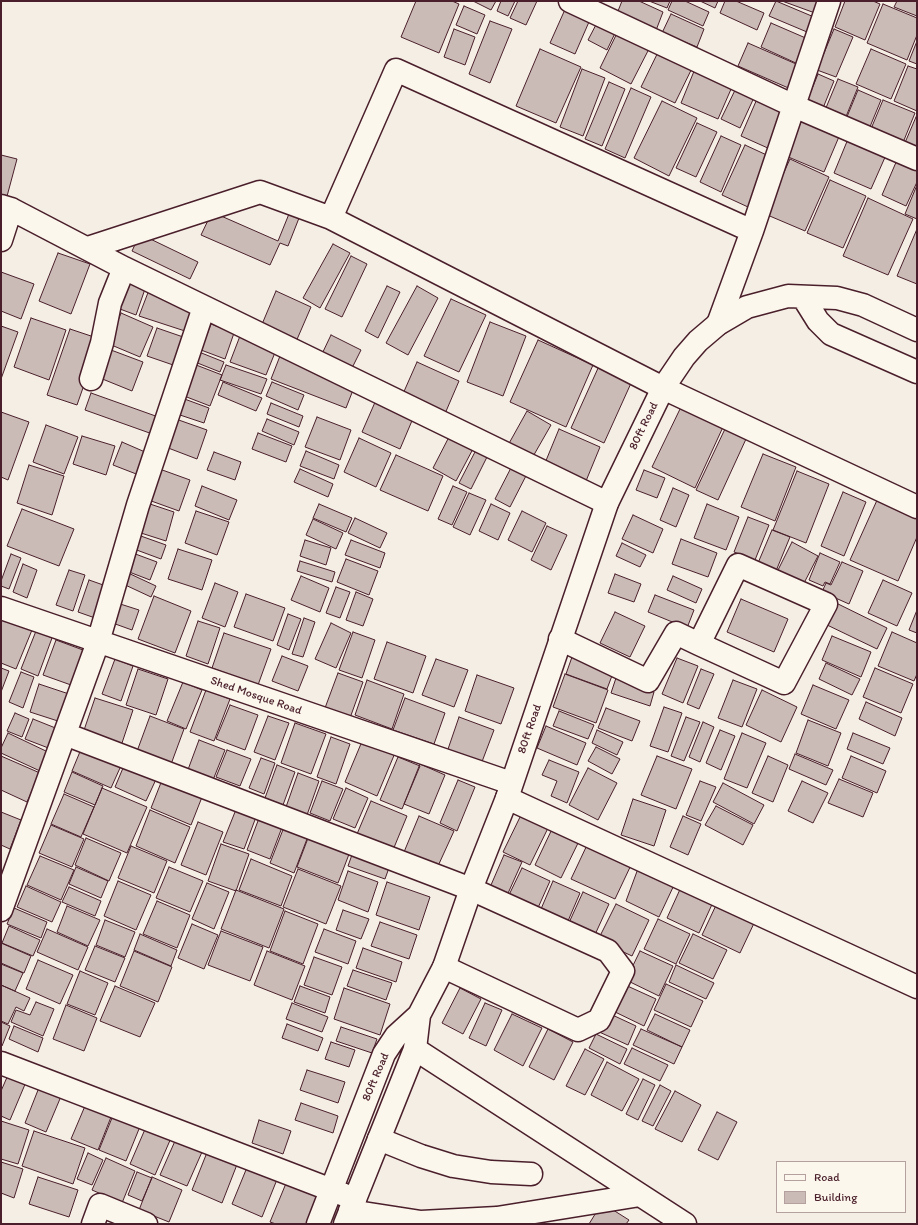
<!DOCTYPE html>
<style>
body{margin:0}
#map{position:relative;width:918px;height:1225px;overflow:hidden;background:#f4eee4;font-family:Itim,sans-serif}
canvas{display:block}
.frame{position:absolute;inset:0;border:2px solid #4a1f2b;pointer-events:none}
.legend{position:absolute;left:776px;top:1161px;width:130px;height:52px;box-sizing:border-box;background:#fbf7ec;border:1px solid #b4a19f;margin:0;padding:5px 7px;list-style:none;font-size:12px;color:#4a1f2b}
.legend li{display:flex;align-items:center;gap:8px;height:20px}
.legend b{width:20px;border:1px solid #b4a19f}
</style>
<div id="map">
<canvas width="918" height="1225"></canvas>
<div class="frame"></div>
<ul class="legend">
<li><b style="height:5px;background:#fbf7ec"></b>Road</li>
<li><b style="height:11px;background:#cabbb6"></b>Building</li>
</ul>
</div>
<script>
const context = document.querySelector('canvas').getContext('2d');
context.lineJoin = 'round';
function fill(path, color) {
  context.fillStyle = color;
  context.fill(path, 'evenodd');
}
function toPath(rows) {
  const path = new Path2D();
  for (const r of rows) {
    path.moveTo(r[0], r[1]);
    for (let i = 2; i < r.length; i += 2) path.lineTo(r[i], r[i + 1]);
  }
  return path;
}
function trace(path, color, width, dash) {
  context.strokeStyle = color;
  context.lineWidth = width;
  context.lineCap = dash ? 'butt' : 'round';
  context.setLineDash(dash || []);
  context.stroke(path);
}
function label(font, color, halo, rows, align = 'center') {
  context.font = font + ' Itim,sans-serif';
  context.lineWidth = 3.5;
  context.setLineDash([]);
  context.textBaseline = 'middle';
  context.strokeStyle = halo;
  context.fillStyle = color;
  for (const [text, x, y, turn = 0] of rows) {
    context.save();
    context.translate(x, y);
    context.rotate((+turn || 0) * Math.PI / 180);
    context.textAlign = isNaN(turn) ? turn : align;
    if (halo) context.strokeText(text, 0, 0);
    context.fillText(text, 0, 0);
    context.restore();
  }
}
const building = toPath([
 [416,1,452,1,459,4,439,53,401,37,416,1],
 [473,1,496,1,491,10,473,1],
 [501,1,515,1,508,16,497,11,501,1],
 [518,1,537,1,526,25,510,18,518,1],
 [622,1,639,1,663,12,655,33,616,16,622,1],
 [649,1,670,1,667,8,649,1],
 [672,1,685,1,709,12,703,26,668,10,672,1],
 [700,1,718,1,715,8,700,1],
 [725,1,736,1,764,13,757,30,720,13,725,1],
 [776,1,814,17,807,32,769,16,776,1],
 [782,1,820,1,815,13,782,1],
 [845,1,873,1,880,4,865,40,835,27,845,1],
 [897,1,917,1,917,16,894,7,897,1],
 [883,4,917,18,917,35,907,60,867,43,883,4],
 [567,5,592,15,575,54,550,43,567,5],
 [464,6,485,15,477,34,456,25,464,6],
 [671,14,704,29,697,47,662,33,671,14],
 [599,19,617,29,607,50,588,40,599,19],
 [490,21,512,29,490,83,469,74,490,21],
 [771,23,808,39,798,64,761,47,771,23],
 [620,27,652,43,631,84,600,68,620,27],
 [454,29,475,37,465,65,444,57,454,29],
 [834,29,853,37,836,77,817,70,834,29],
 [917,41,917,64,909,61,917,41],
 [748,43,803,67,793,90,738,66,748,43],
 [662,44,696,60,675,103,641,87,662,44],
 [540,49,581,67,556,123,516,106,540,49],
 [871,49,906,64,891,99,856,84,871,49],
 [697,64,735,80,718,119,681,103,697,64],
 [908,66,917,69,917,111,894,101,908,66],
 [582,69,605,78,583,136,560,127,582,69],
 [818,74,834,81,823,108,807,101,818,74],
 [838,79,858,87,843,124,823,115,838,79],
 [609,82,625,89,602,146,585,139,609,82],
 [739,82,757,91,740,128,721,119,739,82],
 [631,88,651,97,625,158,605,149,631,88],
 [858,90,881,100,867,134,844,124,858,90],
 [760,92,789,105,770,149,741,136,760,92],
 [883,100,915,113,900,150,868,136,883,100],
 [662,101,697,118,669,176,634,158,662,101],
 [804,115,841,132,824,172,786,156,804,115],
 [916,117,917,117,917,159,901,152,916,117],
 [697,123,717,132,696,177,676,168,697,123],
 [721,136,741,145,721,192,700,182,721,136],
 [848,139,886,155,871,189,834,173,848,139],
 [745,145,771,157,748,207,722,195,745,145],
 [1,155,17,159,6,200,1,199,1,155],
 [790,159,829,177,805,231,765,214,790,159],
 [897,160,917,169,917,182,906,206,882,195,897,160],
 [830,180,866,196,843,248,807,233,830,180],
 [917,185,917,219,905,214,917,185],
 [868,198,913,219,888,275,843,256,868,198],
 [291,209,301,213,288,246,280,243,270,265,201,235,212,212,278,241,291,209],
 [917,229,917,284,897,276,917,229],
 [140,234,198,262,190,279,132,251,140,234],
 [333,244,350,253,320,308,303,298,333,244],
 [58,253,90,264,71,314,39,301,58,253],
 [351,256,367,264,342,317,325,309,351,256],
 [1,272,34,284,21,319,1,311,1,272],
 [122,280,145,289,136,315,112,306,122,280],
 [387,286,400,292,378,338,365,331,387,286],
 [417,286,438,298,408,355,386,343,417,286],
 [149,290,195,311,188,332,139,316,149,290],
 [276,291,311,307,295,344,260,329,276,291],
 [451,299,486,315,459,372,424,356,451,299],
 [121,313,153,327,140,357,109,344,121,313],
 [31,318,66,330,49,380,14,367,31,318],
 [490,322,526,336,503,396,467,382,490,322],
 [211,324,234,333,225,359,201,350,211,324],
 [1,326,18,332,1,379,1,326],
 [157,328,189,339,179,367,147,356,157,328],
 [70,329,100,339,77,405,47,395,70,329],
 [331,335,361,350,351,370,321,356,331,335],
 [240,336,276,350,266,375,230,362,240,336],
 [538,340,593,365,566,427,510,402,538,340],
 [111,350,143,362,132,391,100,378,111,350],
 [194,350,224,362,220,372,190,360,194,350],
 [280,356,355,385,346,408,271,379,280,356],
 [417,362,459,381,444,416,402,396,417,362],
 [191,363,222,375,210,406,179,394,191,363],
 [226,365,267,379,261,394,220,380,226,365],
 [599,366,632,381,604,443,571,428,599,366],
 [223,382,262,398,256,411,218,395,223,382],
 [272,382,304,395,298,410,266,396,272,382],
 [91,393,164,419,158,436,85,410,91,393],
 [179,397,209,408,204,423,174,413,179,397],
 [376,400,414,416,400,449,362,432,376,400],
 [271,403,303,416,299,427,267,414,271,403],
 [681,407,723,427,695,488,652,467,681,407],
 [527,411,551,425,531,460,507,447,527,411],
 [1,412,29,422,8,480,1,477,1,412],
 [317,417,351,430,340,460,305,447,317,417],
 [173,418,207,430,197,459,163,446,173,418],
 [267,419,299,432,294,445,262,431,267,419],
 [46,425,78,437,64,474,33,462,46,425],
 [559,429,600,447,586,481,545,463,559,429],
 [725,429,746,439,718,500,696,490,725,429],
 [258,433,292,446,286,462,252,449,258,433],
 [450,435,474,447,456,481,433,468,450,435],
 [82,436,115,446,106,475,73,464,82,436],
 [359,438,391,453,376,487,344,472,359,438],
 [122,442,152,455,144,477,113,465,122,442],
 [476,450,488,455,471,489,459,483,476,450],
 [306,451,339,465,334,479,300,466,306,451],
 [214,452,241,462,235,480,207,470,214,452],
 [763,454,796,467,775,521,741,507,763,454],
 [396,455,443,476,428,511,380,490,396,455],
 [514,462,529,470,510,507,495,499,514,462],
 [29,465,64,476,52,515,17,503,29,465],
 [154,467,190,480,179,511,143,498,154,467],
 [300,469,333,484,328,497,294,482,300,469],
 [644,470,665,478,657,498,636,490,644,470],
 [797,471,829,484,806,543,773,530,797,471],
 [202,486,237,500,229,520,195,506,202,486],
 [453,486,467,492,452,525,438,519,453,486],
 [673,488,689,495,676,527,660,520,673,488],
 [843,492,866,502,844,556,821,546,843,492],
 [469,493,486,500,470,535,453,527,469,493],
 [878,498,917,515,917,537,898,581,850,560,878,498],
 [150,504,174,512,166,541,141,533,150,504],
 [319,504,352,518,346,532,313,518,319,504],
 [491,504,510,513,498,540,479,531,491,504],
 [707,504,739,517,726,550,694,538,707,504],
 [22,509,74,529,59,566,7,546,22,509],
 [196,511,229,522,217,555,185,543,196,511],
 [522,511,546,523,532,552,508,540,522,511],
 [633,515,663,529,653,553,622,539,633,515],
 [748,517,769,525,755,560,734,552,748,517],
 [355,518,387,533,380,548,348,533,355,518],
 [313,519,343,533,336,549,306,535,313,519],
 [547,526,567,535,551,570,531,560,547,526],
 [772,530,790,537,776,571,758,563,772,530],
 [138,535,166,545,161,559,134,549,138,535],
 [681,539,717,553,708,577,672,564,681,539],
 [305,540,331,548,326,565,300,556,305,540],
 [351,540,385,553,380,568,345,555,351,540],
 [792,542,818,556,803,585,777,572,792,542],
 [622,543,646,555,640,567,616,556,622,543],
 [178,549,212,560,202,590,168,579,178,549],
 [130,552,157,562,150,580,124,570,130,552],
 [820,553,840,562,830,584,825,582,823,586,809,580,820,553],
 [11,554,21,558,9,589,1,586,1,581,11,554],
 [346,559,378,571,369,595,337,582,346,559],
 [300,561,335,572,332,582,297,571,300,561],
 [842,562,863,571,849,604,822,592,826,583,831,585,842,562],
 [23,564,37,570,27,598,13,592,23,564],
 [69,570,85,575,73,611,56,605,69,570],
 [126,572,156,586,151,597,121,583,126,572],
 [615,574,641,584,634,602,608,593,615,574],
 [301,576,329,588,320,612,291,600,301,576],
 [673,576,702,589,696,603,667,590,673,576],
 [89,580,109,587,98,619,78,612,89,580],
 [883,580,912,593,897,626,868,613,883,580],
 [215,583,238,592,225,627,202,618,215,583],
 [336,587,350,592,340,618,326,613,336,587],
 [356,592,373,599,363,626,346,620,356,592],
 [246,594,285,608,273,641,234,627,246,594],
 [655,595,694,610,687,628,648,612,655,595],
 [154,596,191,611,175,653,138,639,154,596],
 [741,599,788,619,774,652,727,632,741,599],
 [114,602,139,610,132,630,107,621,114,602],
 [834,602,887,628,877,649,823,623,834,602],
 [917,610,917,633,909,630,917,610],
 [615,612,645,626,630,657,600,643,615,612],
 [288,614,301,619,289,650,277,645,288,614],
 [1,618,32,630,16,669,1,663,1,618],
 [304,618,315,622,303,657,292,654,304,618],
 [198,621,220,628,208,664,186,656,198,621],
 [331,623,351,633,336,668,315,659,331,623],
 [36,631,52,638,38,676,21,669,36,631],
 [353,632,375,640,362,678,339,670,353,632],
 [892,632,917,643,917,674,914,681,878,666,892,632],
 [224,633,271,649,258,685,212,668,224,633],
 [832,636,871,652,861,677,822,660,832,636],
 [56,640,83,650,71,685,43,675,56,640],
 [387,642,426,656,413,693,374,679,387,642],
 [282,656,308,666,298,691,272,681,282,656],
 [572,657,613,673,607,689,566,674,572,657],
 [677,658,698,666,683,703,662,694,677,658],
 [115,659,133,666,121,701,102,694,115,659],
 [436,659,468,670,454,707,422,695,436,659],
 [826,663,860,679,852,695,819,679,826,663],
 [1,668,9,671,1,692,1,668],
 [875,668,913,684,901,713,863,697,875,668],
 [138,669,168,679,156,715,126,705,138,669],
 [701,669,714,674,699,709,687,704,701,669],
 [21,672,34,677,23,708,9,702,21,672],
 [338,673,363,682,350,718,325,708,338,673],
 [565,674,608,690,596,723,553,707,565,674],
 [477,675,514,688,501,724,465,711,477,675],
 [616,678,654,692,650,706,611,693,616,678],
 [367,680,404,694,392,729,355,715,367,680],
 [733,680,757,689,742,727,718,718,733,680],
 [183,682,202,690,186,729,167,721,183,682],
 [39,684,69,694,61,722,30,712,39,684],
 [813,685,849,700,836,729,801,714,813,685],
 [206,690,230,699,214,741,190,732,206,690],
 [762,690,797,707,781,742,746,725,762,690],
 [95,698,133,710,120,749,82,736,95,698],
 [405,698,445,713,434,744,393,730,405,698],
 [866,702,902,718,895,736,859,719,866,702],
 [230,705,258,715,245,750,216,739,230,705],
 [664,707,682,713,668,752,650,746,664,707],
 [606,708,640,721,632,741,598,728,606,708],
 [559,711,594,725,588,739,553,726,559,711],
 [15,713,29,719,22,737,7,731,15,713],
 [150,716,184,729,170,767,136,754,150,716],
 [268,716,289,723,275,760,254,752,268,716],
 [459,717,494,730,480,767,446,755,459,717],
 [686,717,700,722,684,761,671,756,686,717],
 [33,719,58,729,51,749,25,739,33,719],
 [808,720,841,733,828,766,796,753,808,720],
 [703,722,714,727,700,762,689,757,703,722],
 [295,723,326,734,311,774,281,763,295,723],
 [546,726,586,743,577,765,537,748,546,726],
 [597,730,623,742,617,755,592,743,597,730],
 [720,730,735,736,721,770,706,763,720,730],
 [8,733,48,752,40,771,1,753,1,748,8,733],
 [742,733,766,743,747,788,724,779,742,733],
 [853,733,890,748,883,764,847,749,853,733],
 [331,737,350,744,336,784,317,777,331,737],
 [363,739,395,753,377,796,345,782,363,739],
 [199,740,225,750,211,785,186,775,199,740],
 [84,742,124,759,111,788,72,771,84,742],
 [596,747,620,759,612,774,588,761,596,747],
 [227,750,251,759,240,786,216,777,227,750],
 [795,754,833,770,826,785,789,769,795,754],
 [1,756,40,773,27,802,1,790,1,756],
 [657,756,692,769,676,809,641,795,657,756],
 [768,756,788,765,773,802,752,793,768,756],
 [851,756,886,771,877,793,842,778,851,756],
 [398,757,420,766,402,809,380,800,398,757],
 [261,758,275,763,264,794,249,788,261,758],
 [549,760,579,772,567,803,551,796,557,781,542,775,549,760],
 [126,761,158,775,146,801,115,787,126,761],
 [420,764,445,775,429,814,404,804,420,764],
 [277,765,295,772,283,805,265,798,277,765],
 [588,768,617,783,598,820,569,805,588,768],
 [72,772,103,786,95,805,64,792,72,772],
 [298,773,319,781,307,815,286,807,298,773],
 [164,775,204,792,191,825,151,808,164,775],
 [839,779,873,793,863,817,828,803,839,779],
 [458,780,475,787,457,831,440,823,458,780],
 [322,781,343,789,330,821,310,813,322,781],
 [700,781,716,787,701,821,686,815,700,781],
 [802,781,828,793,813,823,788,811,802,781],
 [723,783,764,805,754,824,713,802,723,783],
 [102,788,147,807,127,853,83,834,102,788],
 [346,788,368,798,355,828,333,819,346,788],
 [64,794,94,807,81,837,51,824,64,794],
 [633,799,666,810,654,846,621,835,633,799],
 [371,801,407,816,393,850,357,834,371,801],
 [239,802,259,809,244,849,223,842,239,802],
 [716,806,753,825,743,845,705,825,716,806],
 [150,810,190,827,175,863,136,846,150,810],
 [1,812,21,820,10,849,1,845,1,812],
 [261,813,284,822,270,859,247,850,261,813],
 [522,813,549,826,530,865,503,852,522,813],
 [419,816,454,831,438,866,404,852,419,816],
 [683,816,701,824,688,855,670,847,683,816],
 [198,822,223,832,206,875,181,865,198,822],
 [286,822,310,831,294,873,270,863,286,822],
 [51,825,84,839,72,867,39,853,51,825],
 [553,827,580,839,561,878,535,865,553,827],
 [310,833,351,849,338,883,297,867,310,833],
 [86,838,121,853,109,881,75,865,86,838],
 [588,843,632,863,615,899,571,879,588,843],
 [221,844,249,854,236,891,208,881,221,844],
 [131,846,167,861,154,893,118,878,131,846],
 [353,852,390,865,385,879,348,866,353,852],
 [504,855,522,862,505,900,488,892,504,855],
 [40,856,74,870,61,900,27,885,40,856],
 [251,859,292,876,281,906,239,890,251,859],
 [639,866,675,883,659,917,626,901,639,866],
 [76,867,108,881,101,898,69,884,76,867],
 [169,867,203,881,190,912,156,898,169,867],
 [522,868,550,881,537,910,508,897,522,868],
 [298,869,341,886,326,924,283,907,298,869],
 [348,871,378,882,368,912,338,900,348,871],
 [118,881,151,895,136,930,104,916,118,881],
 [553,881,580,893,565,928,538,916,553,881],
 [387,882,430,897,419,930,376,915,387,882],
 [207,883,229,892,214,929,192,919,207,883],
 [682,885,714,900,699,933,667,918,682,885],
 [26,886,61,902,52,922,17,907,26,886],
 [69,887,101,901,95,916,62,902,69,887],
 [236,890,284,909,269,948,221,929,236,890],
 [583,892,609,904,593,939,567,927,583,892],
 [157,901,190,915,177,948,143,934,157,901],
 [718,901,756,919,740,953,702,935,718,901],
 [616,904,649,920,632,956,598,940,616,904],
 [67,906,100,920,88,946,57,932,67,906],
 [14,908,47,922,41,938,7,924,14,908],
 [343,910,369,919,361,939,336,930,343,910],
 [285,911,318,924,303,964,270,951,285,911],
 [658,919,690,934,676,964,644,949,658,919],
 [105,920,135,932,125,957,96,945,105,920],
 [380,922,417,935,409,959,371,946,380,922],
 [192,924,218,935,204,969,178,958,192,924],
 [9,926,40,940,33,956,2,943,9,926],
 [47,929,88,947,78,970,37,952,47,929],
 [324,929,356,941,348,964,315,952,324,929],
 [221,931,263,947,250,981,208,965,221,931],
 [140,934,177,950,171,966,134,950,140,934],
 [693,934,727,950,713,979,679,963,693,934],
 [1,943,31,956,24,973,1,963,1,943],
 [95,946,125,958,115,982,85,970,95,946],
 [363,948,402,962,396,982,356,968,363,948],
 [134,951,172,967,158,1002,120,986,134,951],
 [267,951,305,966,292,1000,254,985,267,951],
 [640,951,673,966,659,996,626,980,640,951],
 [314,957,342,967,332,995,304,985,314,957],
 [38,960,73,975,60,1004,26,989,38,960],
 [1,964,23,973,15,991,1,985,1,964],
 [676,965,714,983,706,999,669,982,676,965],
 [353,970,392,983,386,1000,347,986,353,970],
 [80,971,108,983,95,1015,67,1004,80,971],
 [623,984,656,999,644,1026,611,1010,623,984],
 [666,984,703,1001,691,1027,654,1010,666,984],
 [1,985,30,998,24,1011,16,1007,8,1024,1,1021,1,985],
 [115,986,155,1003,140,1037,100,1021,115,986],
 [300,986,330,997,325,1013,294,1002,300,986],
 [344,988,390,1004,380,1035,334,1019,344,988],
 [460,988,481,999,463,1034,442,1023,460,988],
 [36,1002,54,1009,43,1036,11,1022,16,1010,30,1015,36,1002],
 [292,1003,328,1017,322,1032,286,1019,292,1003],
 [485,1003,502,1010,486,1046,469,1038,485,1003],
 [66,1005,97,1018,84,1051,53,1039,66,1005],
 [606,1012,636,1026,628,1045,597,1031,606,1012],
 [512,1014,542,1028,523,1066,494,1050,512,1014],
 [655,1014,690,1030,682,1047,647,1030,655,1014],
 [1,1022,10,1026,2,1046,1,1046,1,1022],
 [287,1024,323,1038,318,1051,282,1038,287,1024],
 [14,1026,43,1038,38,1052,9,1039,14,1026],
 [341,1027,377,1039,372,1053,336,1041,341,1027],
 [548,1029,573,1042,554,1080,529,1067,548,1029],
 [641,1029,682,1047,674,1064,633,1045,641,1029],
 [596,1034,627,1049,620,1064,589,1048,596,1034],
 [331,1042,355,1050,349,1067,325,1059,331,1042],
 [632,1048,668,1065,660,1081,624,1064,632,1048],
 [585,1049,604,1059,585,1095,566,1086,585,1049],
 [607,1062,639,1079,622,1111,591,1095,607,1062],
 [307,1070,345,1082,338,1103,300,1090,307,1070],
 [8,1075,26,1082,10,1120,1,1116,1,1091,8,1075],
 [643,1079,655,1085,638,1120,626,1114,643,1079],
 [40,1085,62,1094,46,1132,25,1123,40,1085],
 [660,1085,671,1091,653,1126,642,1121,660,1085],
 [675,1091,701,1105,682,1142,655,1129,675,1091],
 [301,1103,338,1116,333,1133,295,1120,301,1103],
 [85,1106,111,1117,98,1150,71,1139,85,1106],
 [717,1112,737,1122,718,1160,698,1150,717,1112],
 [114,1113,141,1124,126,1161,99,1150,114,1113],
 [259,1120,291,1131,283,1154,252,1143,259,1120],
 [1,1121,29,1130,18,1164,1,1159,1,1121],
 [146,1127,171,1138,155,1175,130,1164,146,1127],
 [34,1131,85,1148,73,1184,22,1166,34,1131],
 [175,1141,202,1152,187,1186,160,1175,175,1141],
 [208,1150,238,1162,222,1203,192,1190,208,1150],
 [88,1153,103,1160,92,1185,77,1179,88,1153],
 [106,1158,135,1171,122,1203,92,1190,106,1158],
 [1,1162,23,1169,14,1198,1,1193,1,1162],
 [248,1165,278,1177,262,1217,232,1204,248,1165],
 [137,1172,152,1178,142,1201,128,1195,137,1172],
 [38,1177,78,1190,69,1217,29,1204,38,1177],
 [152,1177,182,1190,169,1222,139,1210,152,1177],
 [287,1181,319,1194,307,1224,276,1224,270,1222,287,1181],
 [602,1203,629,1220,626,1224,589,1224,602,1203]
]);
const street = toPath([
 [570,1,794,106,917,159],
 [1,206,11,209,124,268,607,503],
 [331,218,396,70,752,231],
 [1,240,11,209],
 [88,248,260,192,331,218,663,388,917,507],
 [718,324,752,231,829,1],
 [91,379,102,343,110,303,124,268],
 [1,608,511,783],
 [560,639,648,681,676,633,699,644,784,683,826,604,738,565,699,644],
 [65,734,471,889,608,951,623,971,599,1020,578,1030,444,967],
 [507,798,917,987],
 [1,910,98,642,138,505,204,307],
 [415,1049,685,1224],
 [1,1063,355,1199],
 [379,1139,421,1156,453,1166,491,1172,531,1174],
 [350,1211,421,1222,497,1218,640,1195],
 [93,1224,100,1205,146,1224]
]);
const secondary = toPath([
 [803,297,818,321,831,334,917,372],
 [318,1224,384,1054,396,1036,419,1015,444,967,471,889,507,798,607,503,663,388,684,357,698,341,718,324,747,307,788,296,837,298,863,305,917,330],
 [345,1224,415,1049,419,1015]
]);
const streetNames = [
 ["80ft Road",644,426,-64],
 ["Shed Mosque Road",256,696,19],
 ["80ft Road",530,729,-71],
 ["80ft Road",376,1077,-67]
];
fill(building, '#cabbb6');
trace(building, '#4a1f2b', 1);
trace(street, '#4a1f2b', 25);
trace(secondary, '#4a1f2b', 25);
trace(street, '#fbf7ec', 22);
trace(secondary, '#fbf7ec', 22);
label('12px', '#4a1f2b', '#fbf7ec', streetNames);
</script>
